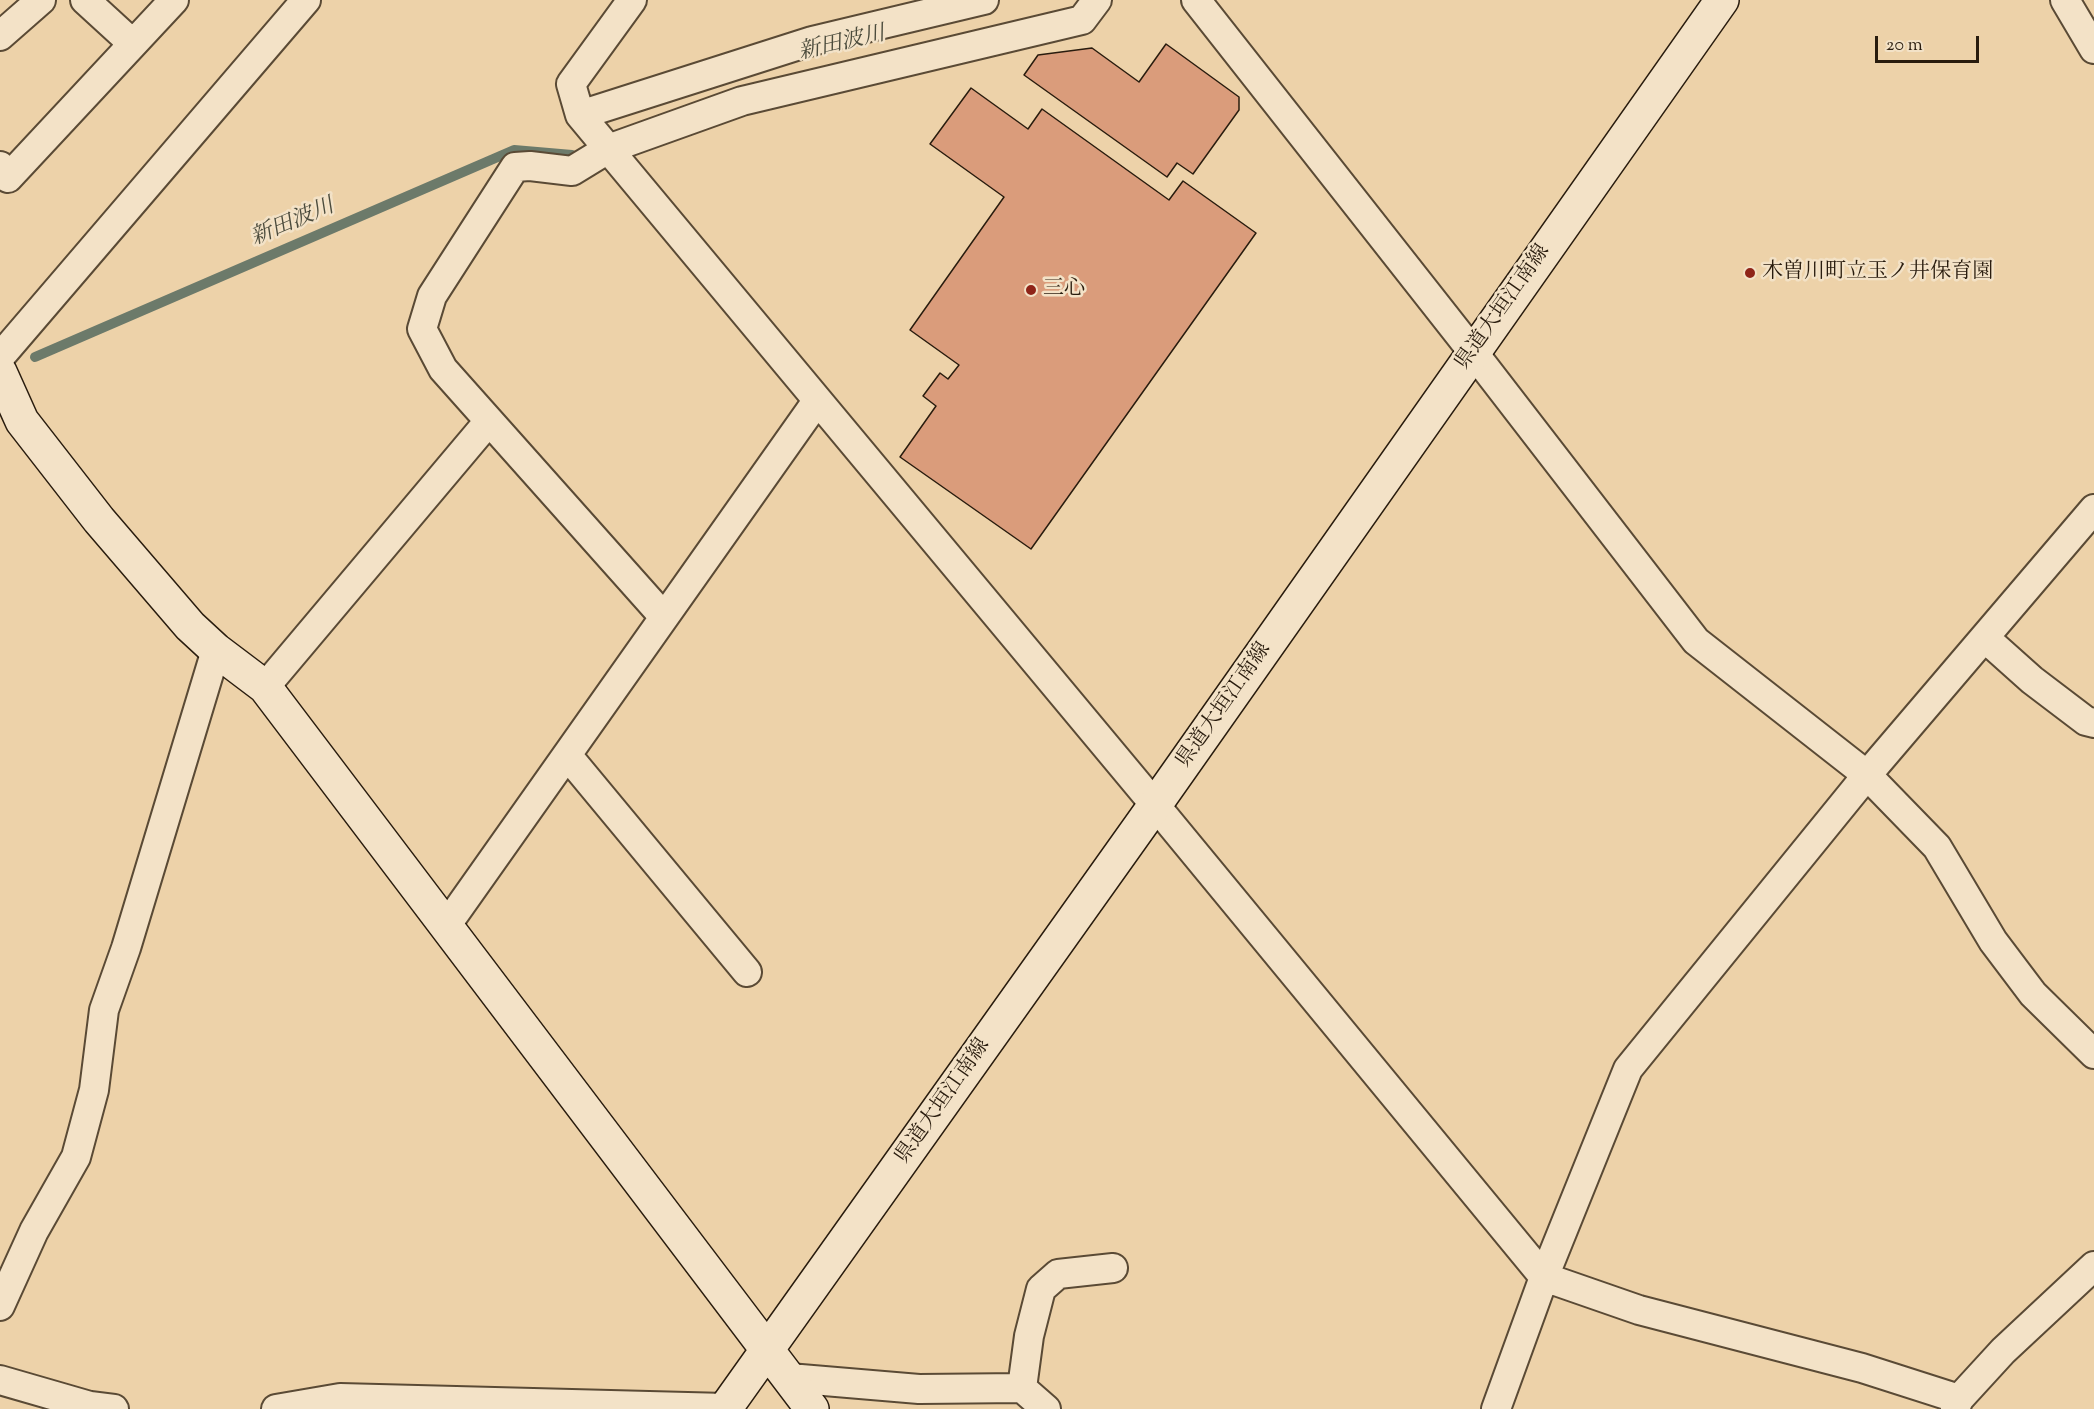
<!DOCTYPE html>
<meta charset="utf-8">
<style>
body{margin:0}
#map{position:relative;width:2094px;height:1409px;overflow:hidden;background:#edd2a9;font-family:"Sorts Mill Goudy",serif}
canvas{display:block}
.scale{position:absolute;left:1875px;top:36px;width:104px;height:27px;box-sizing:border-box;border:3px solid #291c0e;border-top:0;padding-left:8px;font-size:18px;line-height:21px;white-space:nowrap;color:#291c0e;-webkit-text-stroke:4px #f3e2c7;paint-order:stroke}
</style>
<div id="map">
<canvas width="2094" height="1409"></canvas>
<div class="scale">20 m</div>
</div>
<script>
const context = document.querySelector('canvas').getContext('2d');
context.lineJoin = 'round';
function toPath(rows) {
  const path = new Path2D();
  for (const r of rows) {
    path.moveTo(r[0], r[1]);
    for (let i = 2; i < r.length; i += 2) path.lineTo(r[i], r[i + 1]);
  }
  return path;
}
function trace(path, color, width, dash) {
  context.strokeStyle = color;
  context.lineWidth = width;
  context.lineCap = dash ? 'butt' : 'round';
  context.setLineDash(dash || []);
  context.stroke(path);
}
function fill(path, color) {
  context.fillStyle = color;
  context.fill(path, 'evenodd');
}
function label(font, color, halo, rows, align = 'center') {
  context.font = font + ' "Sorts Mill Goudy","Noto Serif JP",serif';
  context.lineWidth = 5;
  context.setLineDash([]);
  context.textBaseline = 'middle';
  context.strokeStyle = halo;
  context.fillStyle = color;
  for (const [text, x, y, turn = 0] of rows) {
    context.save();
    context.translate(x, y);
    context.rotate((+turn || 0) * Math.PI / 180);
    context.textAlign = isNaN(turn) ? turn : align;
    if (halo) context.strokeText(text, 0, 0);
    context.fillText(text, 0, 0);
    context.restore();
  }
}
const stream = toPath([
 [35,357,514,150,572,155]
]);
const building = toPath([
 [1166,44,1239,97,1239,110,1193,174,1177,163,1167,177,1024,75,1038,55,1092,48,1139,82,1166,44],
 [971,88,1028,129,1042,109,1169,200,1183,181,1256,233,1031,549,900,457,936,406,923,396,940,373,948,379,959,365,910,330,1004,197,930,144,971,88]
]);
const street = toPath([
 [85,0,132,43],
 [632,0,571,84,580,115,1155,805,1544,1277,1639,1310,1862,1368,1959,1399],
 [1196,0,1473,352,1696,641,1867,775,1937,847,1993,941,2033,994,2094,1054],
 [2065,0,2094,49],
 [0,36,41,0],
 [580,115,812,41,984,0],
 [0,166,8,178,174,0],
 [0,357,306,0],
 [664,617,443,369,422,329,432,296,515,167,530,166,572,171,608,149,742,101,1082,20,1097,0],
 [1985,638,2032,680,2086,721,2094,723],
 [265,687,489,421],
 [567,755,747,972],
 [446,926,817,401],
 [0,1306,34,1231,76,1157,94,1090,104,1010,126,948,216,650],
 [789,1378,919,1389,1022,1388],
 [0,1380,90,1406,114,1409],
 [276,1409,340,1398,726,1408],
 [1046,1409,1022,1388,1029,1336,1041,1289,1058,1274,1113,1268],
 [1496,1409,1544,1277,1628,1069,1867,775,2094,509],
 [1955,1409,1959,1399,2003,1351,2094,1266]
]);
const secondary = toPath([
 [0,372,22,421,99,520,190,626,216,650,265,687,812,1409],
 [725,1409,1155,805,1722,0]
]);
const markers = [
 [1750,273,6,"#8f2418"],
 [1031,290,6,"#8f2418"]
];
const poiNames = [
 ["木曽川町立玉ノ井保育園",1762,273],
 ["三心",1043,290]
];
const streetNames = [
 ["県道大垣江南線",1504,308,-55],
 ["県道大垣江南線",1225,706,-55],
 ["県道大垣江南線",944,1102,-55]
];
const waterNames = [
 ["新田波川",842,45,-13],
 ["新田波川",293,224,-23]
];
trace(stream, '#6c7a6a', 10);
fill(building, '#da9c7b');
trace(building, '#291c0e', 1.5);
trace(street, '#5a4a35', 32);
trace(secondary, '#291c0e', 36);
trace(street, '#f3e2c7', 28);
trace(secondary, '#f3e2c7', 33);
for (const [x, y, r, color] of markers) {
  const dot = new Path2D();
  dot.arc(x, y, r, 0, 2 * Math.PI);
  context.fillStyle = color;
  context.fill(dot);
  trace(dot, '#f3e2c7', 2);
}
label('21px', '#291c0e', '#f3e2c7', poiNames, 'left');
label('21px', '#291c0e', '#f3e2c7', streetNames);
label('italic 22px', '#4b4b3c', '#f3e2c7', waterNames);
</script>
